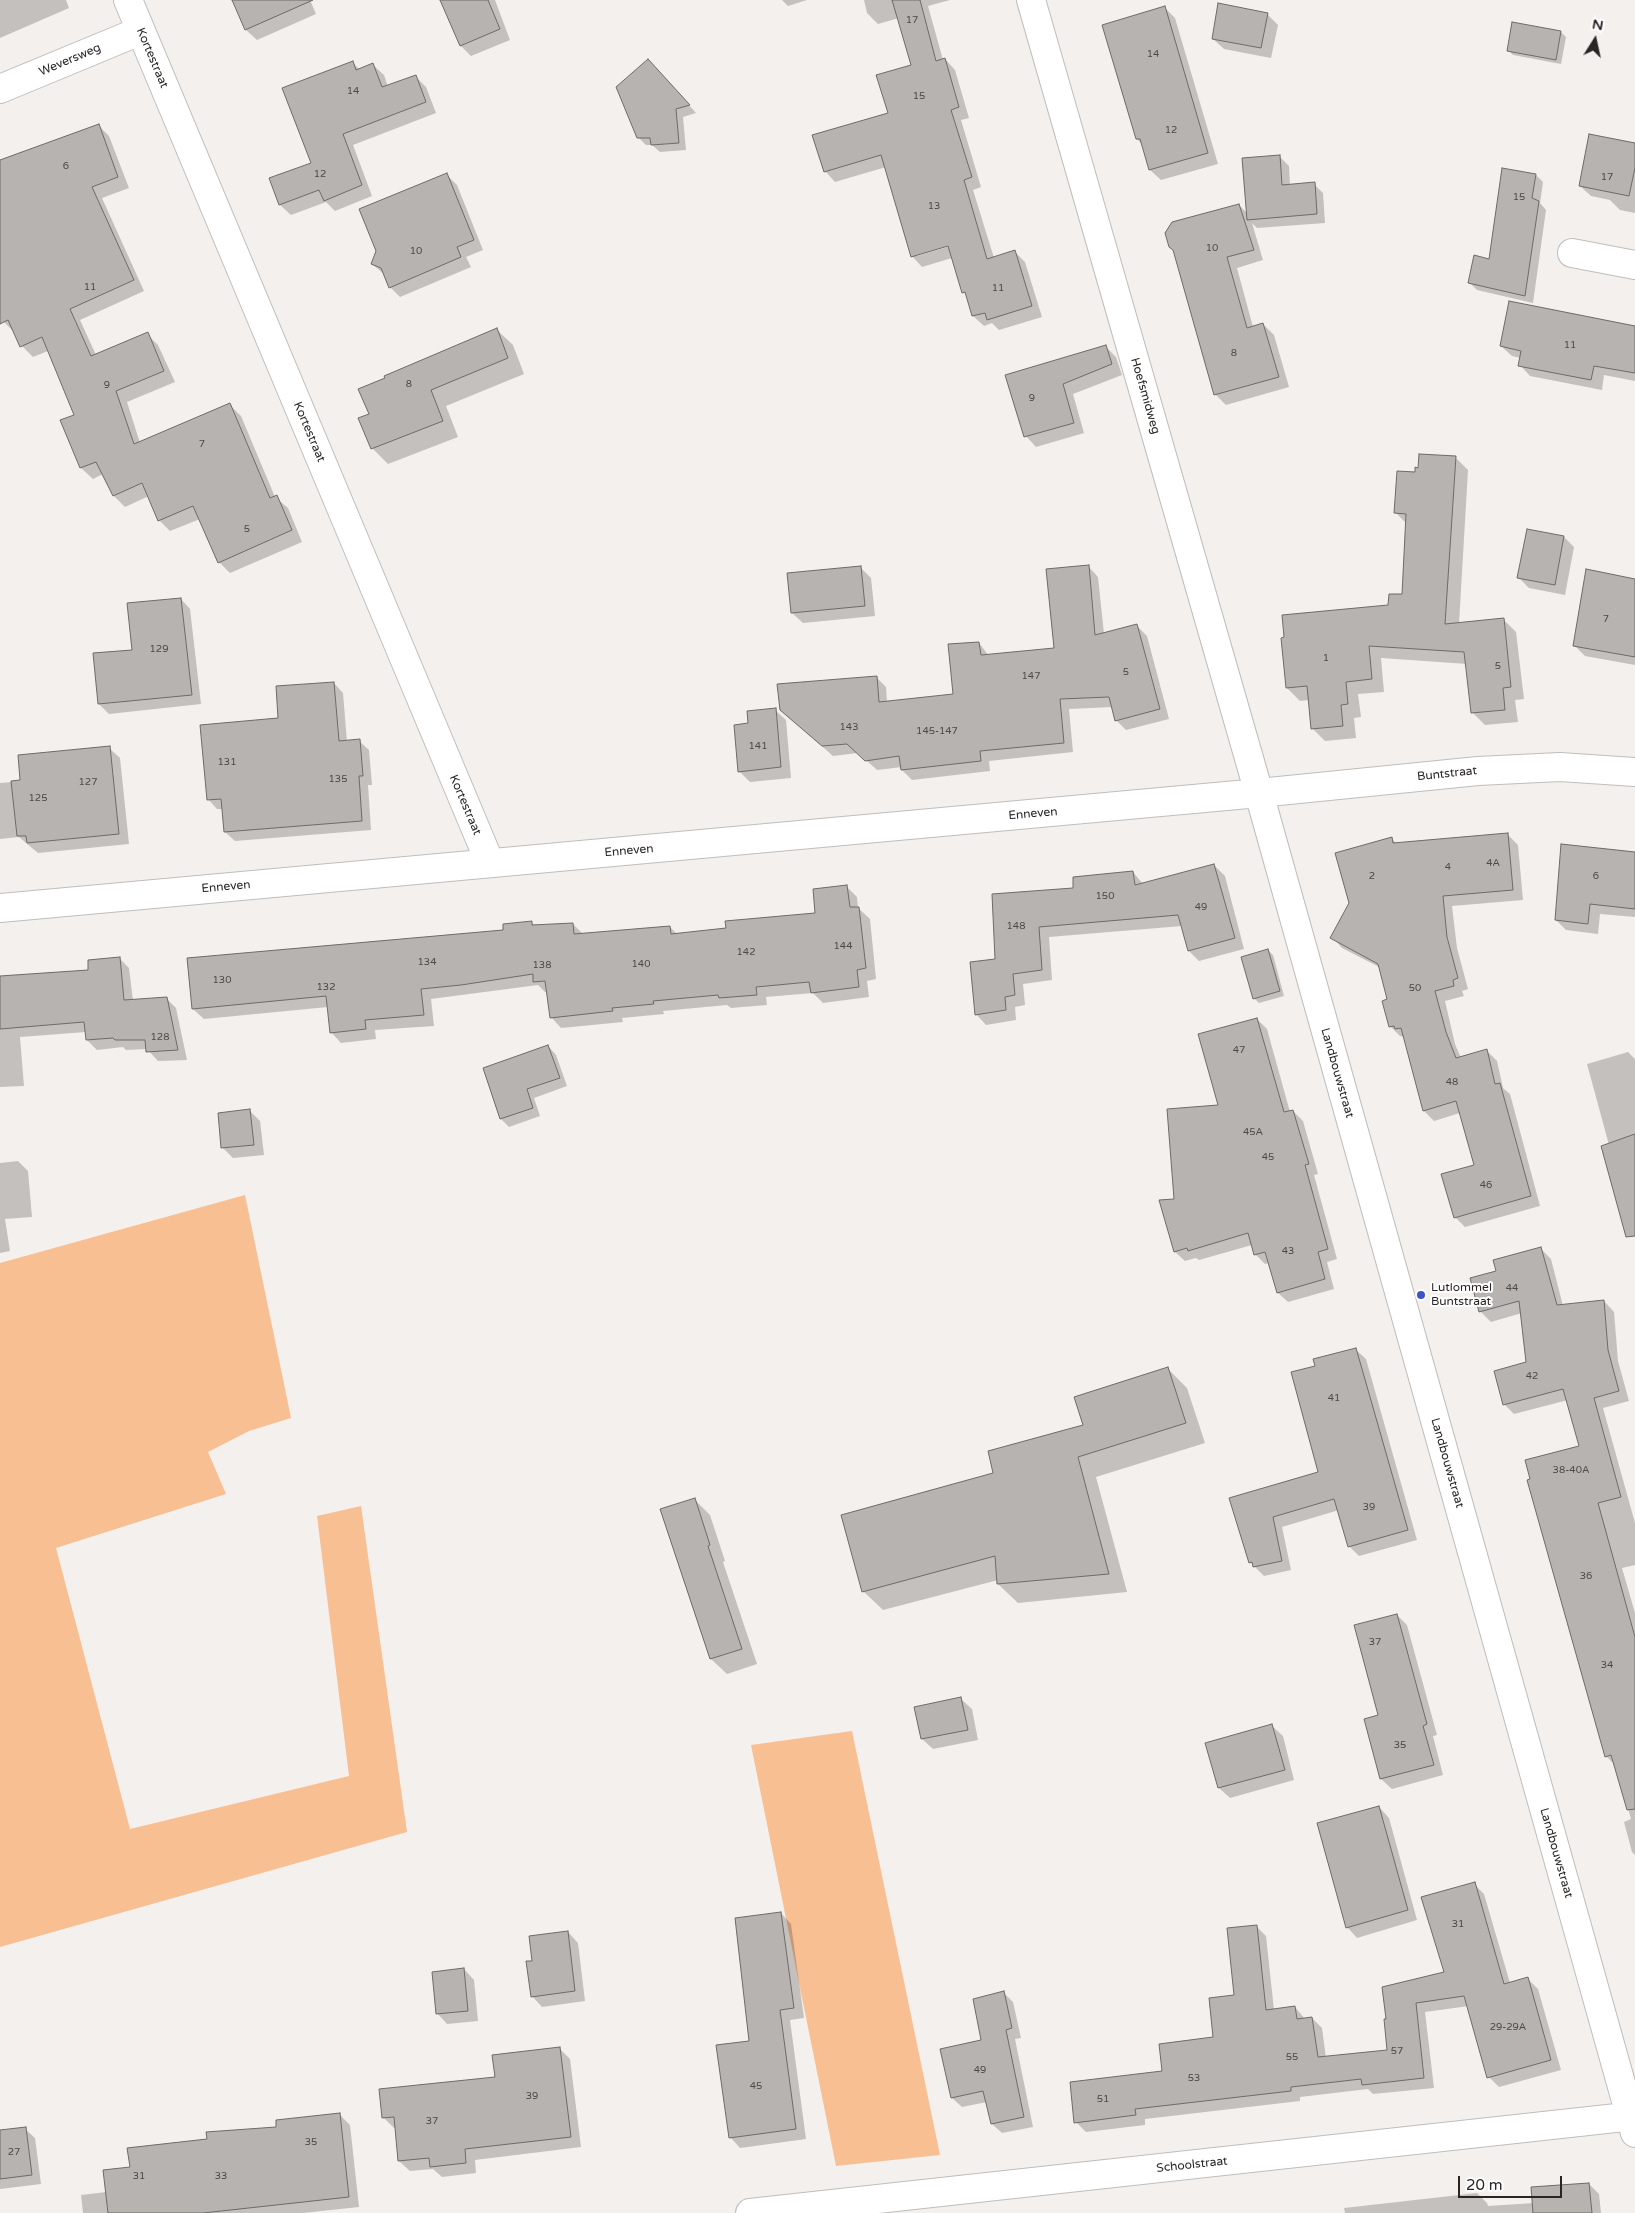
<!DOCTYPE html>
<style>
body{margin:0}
#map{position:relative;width:1635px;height:2213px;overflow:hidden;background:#f4f0ed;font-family:"Varela Round",sans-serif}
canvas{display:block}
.north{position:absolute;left:1570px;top:15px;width:50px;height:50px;-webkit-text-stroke:4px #fffefe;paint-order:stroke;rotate:10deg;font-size:14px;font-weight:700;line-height:20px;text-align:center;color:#282625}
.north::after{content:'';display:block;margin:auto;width:18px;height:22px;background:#282625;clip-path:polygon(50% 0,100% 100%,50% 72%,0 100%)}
.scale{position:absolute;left:1458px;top:2176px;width:104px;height:22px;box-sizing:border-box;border:2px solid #282625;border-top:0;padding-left:6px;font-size:15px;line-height:18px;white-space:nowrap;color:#282625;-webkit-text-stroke:4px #fffefe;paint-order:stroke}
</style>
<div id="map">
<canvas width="1635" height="2213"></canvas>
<div class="north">N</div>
<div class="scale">20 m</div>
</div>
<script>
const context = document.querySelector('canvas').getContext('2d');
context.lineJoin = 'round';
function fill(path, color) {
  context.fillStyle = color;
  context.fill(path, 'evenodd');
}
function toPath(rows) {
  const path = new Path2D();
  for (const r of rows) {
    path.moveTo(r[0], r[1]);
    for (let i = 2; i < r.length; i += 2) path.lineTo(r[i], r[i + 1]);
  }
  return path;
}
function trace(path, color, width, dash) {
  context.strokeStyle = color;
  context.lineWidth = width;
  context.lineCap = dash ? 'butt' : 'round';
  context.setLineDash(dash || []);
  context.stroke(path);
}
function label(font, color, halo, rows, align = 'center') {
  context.font = font + ' "Varela Round",sans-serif';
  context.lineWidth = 4;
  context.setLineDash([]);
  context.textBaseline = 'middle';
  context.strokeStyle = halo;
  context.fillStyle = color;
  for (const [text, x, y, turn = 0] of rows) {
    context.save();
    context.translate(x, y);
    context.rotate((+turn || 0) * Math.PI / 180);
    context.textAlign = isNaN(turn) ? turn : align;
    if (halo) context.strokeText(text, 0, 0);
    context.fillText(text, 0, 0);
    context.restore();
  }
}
const green = toPath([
 [245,1195,291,1418,249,1431,208,1452,226,1494,56,1548,130,1829,349,1776,317,1516,361,1506,407,1832,0,1947,0,1263],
 [852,1731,940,2155,836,2166,751,1745]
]);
const shadow = toPath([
 [0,0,66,0,69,8,0,38],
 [233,0,310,0,316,14,257,40,246,30],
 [444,0,495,0,510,40,471,56,461,46],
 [782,0,807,0,788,6],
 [864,0,950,0,928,6,943,60,945,59,955,70,969,118,961,120,981,187,973,190,994,258,1015,252,1025,262,1042,317,999,330,992,323,984,326,973,316,967,296,963,292,952,258,922,267,912,256,886,167,835,182,825,171,889,113,912,66,899,18,878,24,867,13],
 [953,243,954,245,917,256,917,254],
 [1165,8,1175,18,1218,164,1161,180,1150,170,1143,145,1137,139],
 [1267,14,1278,25,1271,58,1224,49,1213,39],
 [1513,24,1561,32,1566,37,1561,64,1513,55,1508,50],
 [352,62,360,70,373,65,384,75,388,87,415,76,426,87,436,113,353,145,372,196,335,211,326,202,291,215,280,205,313,163],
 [656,68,696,113,683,117,686,150,660,152,652,145,646,145,638,137],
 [98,125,109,136,129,188,102,198,144,291,80,320,96,355,147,334,158,345,175,382,127,402,140,443,230,405,241,416,275,497,288,508,302,542,230,573,219,562,200,519,170,531,159,520,149,496,125,507,114,496,103,474,93,479,81,468,62,421,76,415,48,351,33,357,22,346,16,334,4,322,0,313,0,184],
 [1635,144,1635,213,1620,210,1610,200,1591,196,1580,186],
 [1280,157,1289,166,1290,186,1314,184,1323,193,1325,223,1257,228,1252,223,1263,260,1237,268,1253,327,1263,324,1274,335,1289,387,1226,405,1215,394,1175,250,1239,205,1248,214],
 [447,175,457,185,483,250,466,257,471,267,400,297,390,287,385,275,372,264],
 [1536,175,1543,182,1540,203,1546,210,1533,303,1477,290,1469,282,1490,260],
 [1635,328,1635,381,1604,375,1602,390,1530,376,1520,365,1521,358,1512,356,1501,346],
 [497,330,513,345,524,374,446,406,458,437,388,464,372,448,370,415],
 [1105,346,1116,357,1122,375,1073,394,1084,433,1036,447,1026,436,1007,375],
 [1455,457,1468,470,1459,624,1503,619,1516,632,1524,699,1515,700,1518,722,1485,725,1472,712,1467,664,1381,658,1384,692,1358,694,1361,717,1354,718,1356,738,1325,741,1312,728,1309,700,1300,701,1287,688,1403,596,1407,524,1396,513,1416,474],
 [1564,537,1574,547,1565,595,1529,588,1519,578],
 [1088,566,1098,577,1104,634,1137,626,1147,636,1169,719,1126,730,1116,720,1113,707,1069,709,1073,752,989,761,990,771,912,780,902,770,902,767,877,770,858,753,833,756,781,710,876,677,886,687,887,702,955,695,979,643,989,656,1055,649],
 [860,567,871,578,875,616,803,623,792,613],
 [1635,580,1635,665,1585,656,1574,645],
 [181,599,190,609,201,704,109,714,99,704,95,654,133,651],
 [334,683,343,693,347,742,359,741,369,750,372,785,368,785,371,830,235,841,225,832,223,809,217,809,208,799,280,719],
 [775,710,786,720,791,778,750,782,739,771,749,724],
 [109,748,120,758,129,844,38,853,19,837,0,839,0,783,22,781],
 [1508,835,1518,845,1523,900,1452,906,1457,948,1468,989,1462,991,1464,996,1445,1001,1455,1044,1461,1058,1487,1051,1497,1061,1503,1088,1510,1094,1540,1206,1465,1227,1455,1217,1475,1166,1460,1113,1434,1121,1424,1111,1405,1037,1400,1036,1390,1026,1388,1000,1381,968,1342,948,1332,937,1391,838,1397,844],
 [1635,853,1635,917,1600,914,1598,934,1566,930,1556,920],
 [1214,865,1225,876,1244,949,1199,961,1189,951,1182,926,1049,937,1052,980,1023,984,1025,1005,1015,1007,1016,1020,986,1025,976,1014,996,960,1075,889,1133,872,1143,884],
 [847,887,857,897,858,908,870,919,876,979,867,981,869,997,823,1003,813,993,766,997,767,1005,731,1008,727,1005,663,1011,664,1014,622,1018,623,1022,561,1028,551,1017,548,992,545,992,538,985,431,999,434,1026,375,1030,376,1039,341,1043,331,1032,328,1007,204,1019,193,1009,505,932,531,922,535,926,573,924,584,935,670,927,677,934,727,930,817,914],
 [1268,950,1273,955,1284,996,1259,1003,1254,998],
 [119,958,129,968,133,1001,166,998,176,1008,187,1060,158,1061,147,1049,126,1050,123,1047,97,1050,87,1040,86,1032,20,1037,24,1086,0,1087,0,978,90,971],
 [1257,1019,1267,1029,1290,1112,1293,1111,1303,1121,1318,1174,1314,1175,1337,1259,1327,1262,1334,1289,1288,1302,1278,1293,1269,1263,1265,1264,1255,1254,1252,1245,1199,1260,1196,1258,1185,1261,1175,1252,1175,1200,1219,1106],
 [548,1046,556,1055,567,1086,534,1098,540,1116,509,1127,501,1119],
 [1628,1052,1635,1059,1635,1209,1609,1145,1587,1064],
 [250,1111,260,1121,264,1155,233,1158,222,1147],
 [18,1161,28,1171,32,1217,5,1219,10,1251,0,1253,0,1163],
 [1540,1248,1551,1259,1563,1306,1604,1301,1614,1312,1618,1361,1629,1401,1603,1408,1635,1523,1635,1565,1622,1568,1635,1613,1635,1855,1632,1852,1624,1822,1631,1819,1616,1766,1606,1756,1580,1446,1568,1400,1514,1414,1504,1404,1527,1363,1522,1313,1491,1322,1480,1311,1498,1272],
 [1355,1349,1366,1359,1417,1540,1359,1556,1349,1546,1339,1510,1282,1527,1291,1570,1264,1576,1250,1562,1231,1499,1320,1473],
 [1168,1369,1187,1388,1205,1443,1096,1477,1127,1592,1018,1603,998,1584,998,1580,883,1610,863,1591,1084,1426],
 [694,1499,710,1515,725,1561,723,1562,757,1664,727,1674,711,1659,662,1510],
 [1397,1615,1407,1625,1437,1735,1433,1736,1443,1775,1392,1789,1381,1779,1380,1716],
 [961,1699,972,1709,978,1740,933,1749,922,1739],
 [1272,1726,1283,1736,1294,1780,1230,1798,1219,1788],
 [1379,1807,1389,1818,1417,1920,1357,1938,1347,1927],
 [1474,1884,1484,1894,1510,1983,1528,1979,1538,1989,1561,2070,1499,2087,1489,2077,1469,2006,1425,2012,1434,2088,1373,2094,1368,2089,1300,2097,1300,2101,1145,2119,1145,2125,1086,2132,1076,2122,1164,2073,1215,2038,1236,1997,1256,1926,1266,1936,1274,2010,1295,2007,1305,2019,1312,2018,1322,2028,1326,2058,1389,2051,1386,2021,1446,1973],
 [781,1913,791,1924,804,2018,790,2020,806,2139,740,2148,730,2137],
 [568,1932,578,1943,585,2001,542,2007,532,1996,534,1962],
 [464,1969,474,1980,478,2021,447,2024,437,2013],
 [1004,1993,1013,2002,1021,2038,1015,2039,1033,2127,1002,2133,992,2124,987,2102,962,2107,952,2098,982,2041],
 [560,2049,570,2059,581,2147,475,2160,476,2173,442,2177,433,2169,410,2171,399,2161,396,2128,394,2128,383,2117,496,2078],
 [339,2114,350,2125,359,2207,303,2213,83,2213,81,2195,106,2192,131,2168,208,2140,278,2128],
 [25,2129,35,2138,41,2184,0,2189,0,2131],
 [1589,2184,1599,2194,1601,2213,1343,2213,1345,2213,1344,2208,1477,2193,1487,2203,1488,2206,1534,2203]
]);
const building = toPath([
 [232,0,313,0,245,30,232,0],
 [440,0,488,0,500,29,460,46,440,0],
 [892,0,920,0,936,61,945,58,959,107,951,110,972,177,964,180,987,259,1015,250,1032,306,987,320,985,313,972,316,965,292,962,293,948,246,911,257,881,155,824,172,812,135,888,113,876,75,911,65,892,0],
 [1218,3,1268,13,1261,48,1212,39,1218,3],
 [1165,6,1208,153,1149,170,1140,139,1136,139,1102,25,1165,6],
 [1512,22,1561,31,1556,60,1507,51,1512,22],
 [648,59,690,105,676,109,679,143,651,145,650,138,637,138,616,87,648,59],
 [353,61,356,70,373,63,382,87,416,75,426,102,343,134,362,185,324,201,319,190,279,205,269,178,311,163,282,88,353,61],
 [99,124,118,177,92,187,134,280,70,309,91,356,148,332,164,371,116,391,134,444,230,403,270,498,277,495,292,530,218,563,193,506,158,521,142,483,113,496,96,462,80,468,60,420,74,415,42,337,20,347,8,320,0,324,0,160,99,124],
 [1589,134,1635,143,1635,168,1629,196,1579,186,1589,134],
 [1280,155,1282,185,1315,182,1317,214,1247,220,1242,158,1280,155],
 [1502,168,1536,174,1532,198,1539,201,1525,296,1468,283,1474,255,1489,259,1502,168],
 [447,173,474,240,457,247,461,257,389,288,381,268,371,264,376,251,359,209,447,173],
 [1239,204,1254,250,1227,257,1247,328,1263,323,1279,377,1214,395,1173,250,1169,247,1165,233,1172,222,1239,204],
 [1509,301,1635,326,1635,373,1594,366,1591,380,1518,366,1521,351,1500,346,1509,301],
 [497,328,508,358,431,390,443,421,371,449,358,418,369,414,358,389,385,378,384,376,497,328],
 [1106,345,1112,364,1063,384,1074,423,1024,437,1005,375,1106,345],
 [1419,454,1456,456,1445,624,1504,618,1511,687,1503,688,1505,710,1471,713,1464,652,1369,646,1372,679,1346,682,1348,704,1341,705,1343,726,1311,729,1307,686,1286,688,1281,638,1284,637,1282,615,1388,605,1389,594,1402,594,1406,514,1394,513,1397,471,1415,472,1415,467,1418,468,1419,454],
 [1527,529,1564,536,1555,585,1517,578,1527,529],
 [1089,565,1095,635,1137,624,1160,709,1115,721,1109,697,1060,699,1064,743,980,751,981,761,901,770,899,756,865,761,847,744,822,746,780,710,777,684,877,676,879,702,953,694,948,644,979,642,981,655,1054,648,1046,569,1089,565],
 [861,566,865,606,791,613,787,573,861,566],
 [1586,569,1635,579,1635,657,1573,646,1586,569],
 [181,598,192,695,98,704,93,653,132,650,127,603,181,598],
 [334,682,339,741,360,739,363,776,359,776,362,821,224,832,221,799,207,800,200,725,278,718,276,686,334,682],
 [776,708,781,767,738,772,734,725,748,723,747,711,776,708],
 [110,746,119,834,27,843,26,836,17,836,11,781,20,780,18,755,110,746],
 [1508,833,1513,890,1443,896,1447,937,1458,978,1453,980,1454,986,1435,991,1446,1032,1456,1058,1487,1049,1495,1084,1500,1083,1531,1196,1454,1218,1441,1174,1474,1165,1456,1101,1423,1111,1401,1028,1395,1029,1394,1026,1389,1027,1382,1001,1387,999,1378,964,1330,938,1349,903,1335,853,1392,837,1393,843,1508,833],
 [1561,844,1635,852,1635,909,1590,904,1588,924,1555,920,1561,844],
 [1214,864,1235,938,1188,951,1178,915,1039,927,1042,970,1013,974,1015,995,1005,997,1006,1010,975,1015,970,962,995,959,992,894,1073,888,1073,877,1133,871,1135,885,1214,864],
 [847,885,850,907,859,907,866,968,857,970,859,987,811,993,809,982,756,987,757,995,719,998,718,995,653,1001,654,1004,612,1008,613,1011,550,1018,545,981,533,982,533,974,461,985,421,989,424,1015,365,1020,366,1029,330,1033,326,996,192,1009,187,958,503,930,503,924,532,921,532,925,573,923,574,934,670,926,671,934,726,928,725,921,815,913,813,889,847,885],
 [1268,949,1280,991,1253,999,1241,957,1268,949],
 [120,957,124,1000,167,997,178,1050,146,1052,145,1040,115,1040,113,1038,86,1040,84,1022,0,1029,0,976,88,970,88,960,120,957],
 [1257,1018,1284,1112,1293,1110,1309,1164,1305,1165,1328,1249,1318,1252,1325,1279,1277,1293,1265,1252,1254,1255,1248,1233,1188,1251,1187,1248,1174,1252,1159,1200,1174,1199,1167,1109,1218,1105,1198,1034,1257,1018],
 [548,1045,560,1078,527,1089,533,1108,500,1119,483,1068,548,1045],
 [250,1109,254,1145,221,1148,218,1113,250,1109],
 [1635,1134,1635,1236,1626,1237,1601,1146,1635,1134],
 [1541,1247,1557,1305,1604,1300,1608,1350,1619,1391,1594,1398,1621,1497,1598,1503,1635,1637,1635,1809,1627,1810,1611,1755,1605,1757,1527,1480,1530,1479,1525,1460,1579,1446,1563,1389,1503,1405,1494,1371,1526,1362,1519,1301,1479,1312,1470,1278,1496,1271,1493,1260,1541,1247],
 [1356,1348,1408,1530,1348,1547,1334,1499,1273,1517,1282,1561,1253,1567,1252,1562,1249,1563,1229,1498,1318,1472,1291,1372,1315,1366,1313,1359,1356,1348],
 [1168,1367,1186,1423,1078,1457,1109,1574,997,1584,995,1556,862,1592,841,1515,993,1473,988,1451,1083,1425,1074,1397,1168,1367],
 [695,1498,710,1545,708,1546,742,1649,710,1659,660,1509,695,1498],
 [1397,1614,1427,1724,1423,1726,1434,1765,1380,1779,1364,1719,1378,1715,1354,1625,1397,1614],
 [961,1697,968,1730,921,1739,914,1707,961,1697],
 [1272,1724,1285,1770,1218,1788,1205,1743,1272,1724],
 [1379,1806,1408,1910,1346,1928,1317,1823,1379,1806],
 [1475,1882,1504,1984,1528,1977,1551,2060,1487,2078,1464,1996,1416,2003,1424,2078,1362,2085,1361,2079,1291,2087,1291,2091,1135,2109,1136,2115,1074,2123,1070,2082,1162,2071,1159,2044,1213,2037,1209,1998,1234,1995,1227,1928,1257,1925,1266,2010,1295,2006,1297,2019,1312,2017,1318,2057,1387,2050,1384,2019,1386,2019,1382,1987,1444,1972,1421,1897,1475,1882],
 [781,1912,794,2008,780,2010,796,2129,729,2138,716,2045,749,2041,735,1918,781,1912],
 [568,1931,575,1991,531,1997,526,1961,532,1961,529,1936,568,1931],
 [464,1968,468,2011,436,2014,432,1972,464,1968],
 [1004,1991,1012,2028,1006,2030,1024,2117,991,2124,983,2091,951,2098,940,2049,981,2040,973,1999,1004,1991],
 [560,2047,571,2137,465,2149,466,2163,430,2167,429,2158,398,2161,394,2117,382,2118,379,2089,495,2077,492,2055,560,2047],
 [340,2113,349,2197,203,2213,108,2213,103,2170,130,2167,127,2148,207,2139,206,2132,276,2127,276,2120,340,2113],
 [26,2127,32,2175,0,2179,0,2130,26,2127],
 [1589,2183,1592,2213,1533,2213,1531,2187,1589,2183]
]);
const minor = toPath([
 [128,0,490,863],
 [1031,0,1259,793,1635,2133],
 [0,89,140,31],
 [1572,253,1635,265],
 [0,908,1259,793,1478,771,1560,767,1635,772],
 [750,2213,1635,2116]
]);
const markers = [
 [1421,1295,5,"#3b55c8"]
];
const numberNames = [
 ["17",912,20],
 ["14",1153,54],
 ["14",353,91],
 ["15",919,96],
 ["12",1171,130],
 ["6",66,166],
 ["12",320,174],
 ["17",1607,177],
 ["15",1519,197],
 ["13",934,206],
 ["10",1212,248],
 ["10",416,251],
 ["11",90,287],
 ["11",998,288],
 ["11",1570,345],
 ["8",1234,353],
 ["8",409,384],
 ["9",107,385],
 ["9",1032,398],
 ["7",202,444],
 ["5",247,529],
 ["7",1606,619],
 ["129",159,649],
 ["1",1326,658],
 ["5",1498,666],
 ["5",1126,672],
 ["147",1031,676],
 ["143",849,727],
 ["145-147",937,731],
 ["141",758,746],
 ["131",227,762],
 ["135",338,779],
 ["127",88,782],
 ["125",38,798],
 ["4A",1493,863],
 ["4",1448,867],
 ["2",1372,876],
 ["6",1596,876],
 ["150",1105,896],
 ["49",1201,907],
 ["148",1016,926],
 ["144",843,946],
 ["142",746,952],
 ["134",427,962],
 ["140",641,964],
 ["138",542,965],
 ["130",222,980],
 ["132",326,987],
 ["50",1415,988],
 ["128",160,1037],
 ["47",1239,1050],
 ["48",1452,1082],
 ["45A",1253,1132],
 ["45",1268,1157],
 ["46",1486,1185],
 ["43",1288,1251],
 ["44",1512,1288],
 ["42",1532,1376],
 ["41",1334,1398],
 ["38-40A",1571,1470],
 ["39",1369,1507],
 ["36",1586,1576],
 ["37",1375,1642],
 ["34",1607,1665],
 ["35",1400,1745],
 ["31",1458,1924],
 ["29-29A",1508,2027],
 ["57",1397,2051],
 ["55",1292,2057],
 ["49",980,2070],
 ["53",1194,2078],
 ["45",756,2086],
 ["39",532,2096],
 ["51",1103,2099],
 ["37",432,2121],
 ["35",311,2142],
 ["27",14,2152],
 ["31",139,2176],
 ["33",221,2176]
];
const streetNames = [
 ["Kortestraat",152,58,67],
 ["Weversweg",70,60,-23],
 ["Hoefsmidweg",1145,396,74],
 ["Kortestraat",309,432,67],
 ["Buntstraat",1447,774,-6],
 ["Kortestraat",465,805,67],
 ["Enneven",1033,814,-5],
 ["Enneven",629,851,-5],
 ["Enneven",226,887,-5],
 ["Landbouwstraat",1337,1073,74],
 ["Landbouwstraat",1447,1463,74],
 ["Landbouwstraat",1556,1853,74],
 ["Schoolstraat",1192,2165,-6]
];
const poiNames = [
 ["Lutlommel",1431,1288],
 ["Buntstraat",1431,1302]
];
fill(green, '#f8bf93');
fill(shadow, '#0003');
fill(building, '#b7b3b0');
trace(building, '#6d6a67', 1);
trace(minor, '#c1bdba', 30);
trace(minor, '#fff', 28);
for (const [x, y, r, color] of markers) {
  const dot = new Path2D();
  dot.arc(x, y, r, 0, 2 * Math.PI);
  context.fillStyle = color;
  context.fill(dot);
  trace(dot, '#fffefe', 2);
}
label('10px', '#4c4948', null, numberNames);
label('12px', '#282625', '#fffefe', streetNames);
label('12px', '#282625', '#fffefe', poiNames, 'left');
</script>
